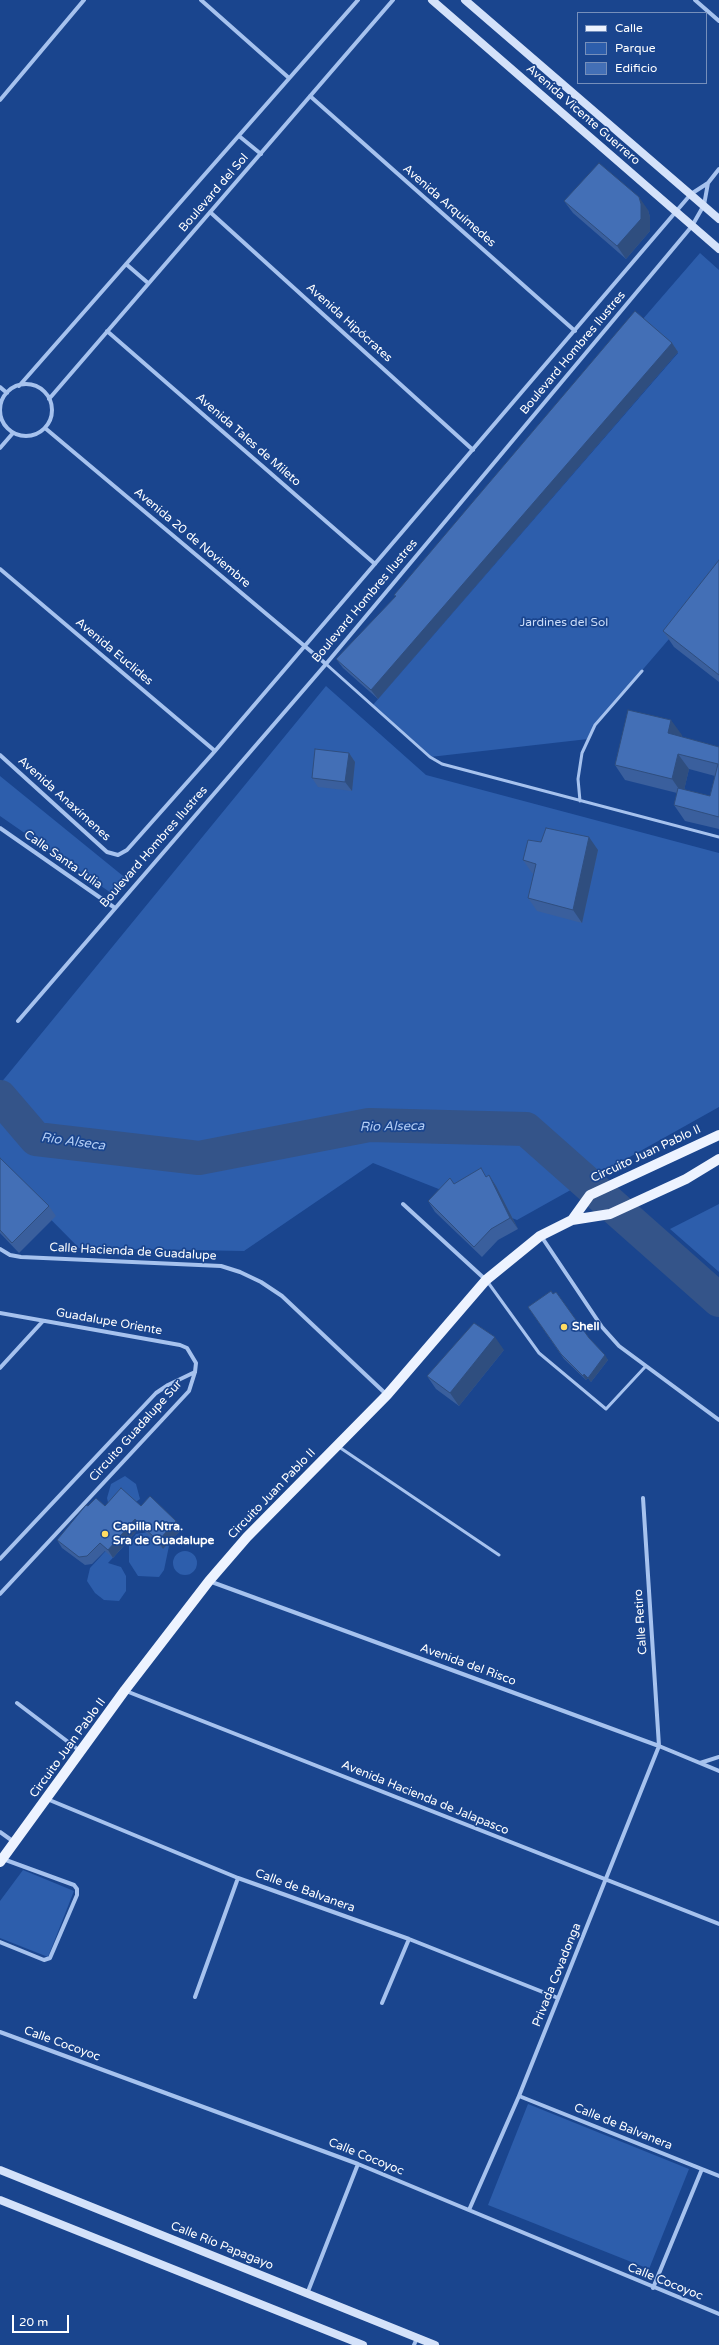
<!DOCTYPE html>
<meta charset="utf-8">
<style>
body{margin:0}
#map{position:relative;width:719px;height:2345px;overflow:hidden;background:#1a458e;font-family:"Varela Round",sans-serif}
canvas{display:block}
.legend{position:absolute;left:577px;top:12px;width:130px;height:72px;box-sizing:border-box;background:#1a458e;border:1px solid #768fbb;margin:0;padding:5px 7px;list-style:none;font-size:12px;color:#fff}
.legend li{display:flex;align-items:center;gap:8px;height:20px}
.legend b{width:20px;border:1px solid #768fbb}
.scale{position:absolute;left:12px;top:2315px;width:57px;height:18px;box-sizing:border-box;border:2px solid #fff;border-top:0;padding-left:5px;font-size:12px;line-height:14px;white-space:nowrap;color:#fff;-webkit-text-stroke:3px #1a458e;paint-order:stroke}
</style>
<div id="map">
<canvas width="719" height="2345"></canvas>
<ul class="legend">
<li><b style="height:5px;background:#edf3ff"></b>Calle</li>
<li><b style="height:11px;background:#2d5eac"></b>Parque</li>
<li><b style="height:11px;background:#436fb6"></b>Edificio</li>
</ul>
<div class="scale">20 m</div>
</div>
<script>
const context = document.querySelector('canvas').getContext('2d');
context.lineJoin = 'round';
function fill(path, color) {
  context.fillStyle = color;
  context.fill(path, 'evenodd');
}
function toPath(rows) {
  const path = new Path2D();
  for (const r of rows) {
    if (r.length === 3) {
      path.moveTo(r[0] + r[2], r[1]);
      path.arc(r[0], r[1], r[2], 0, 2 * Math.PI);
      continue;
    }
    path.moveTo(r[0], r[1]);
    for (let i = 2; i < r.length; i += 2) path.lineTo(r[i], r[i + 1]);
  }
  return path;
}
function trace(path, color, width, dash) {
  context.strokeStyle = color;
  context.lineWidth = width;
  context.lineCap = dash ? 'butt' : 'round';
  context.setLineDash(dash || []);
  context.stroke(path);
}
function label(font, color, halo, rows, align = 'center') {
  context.font = font + ' "Varela Round",sans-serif';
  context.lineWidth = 3.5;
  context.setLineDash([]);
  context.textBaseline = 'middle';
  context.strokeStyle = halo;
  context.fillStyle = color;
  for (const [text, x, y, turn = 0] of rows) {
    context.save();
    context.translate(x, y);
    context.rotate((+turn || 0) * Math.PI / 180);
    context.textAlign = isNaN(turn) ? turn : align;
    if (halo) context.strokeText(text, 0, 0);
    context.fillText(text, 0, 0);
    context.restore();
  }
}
const green = toPath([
 [700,253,719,270,719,581,595,725,588,739,430,757,372,706,678,353,642,320],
 [326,686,426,775,719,853,719,1107,517,1220,373,1163,244,1251,79,1248,0,1168,0,1084],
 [0,776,128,880,114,895,0,816],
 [719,1204,719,1272,670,1229],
 [125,1476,136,1484,140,1499,129,1507,109,1507,107,1498,111,1484],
 [125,1530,132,1537,108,1563,121,1567,126,1576,126,1591,119,1601,104,1600,95,1593,87,1581,90,1568],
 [156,1531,169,1546,164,1570,159,1577,138,1576,129,1562,129,1544,136,1534],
 [185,1563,12],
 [23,1870,74,1891,48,1957,0,1938,0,1901],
 [528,2104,689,2169,649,2269,488,2205]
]);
const river = toPath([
 [0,1097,36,1139,199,1158,369,1125,526,1129,719,1300]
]);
const lane = toPath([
 [326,664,430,757,442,764,719,837],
 [580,801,578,779,582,753,595,725,642,671],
 [487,1281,539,1353,606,1409,645,1367],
 [339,1447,499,1555]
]);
const street = toPath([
 [201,0,289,78],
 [695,0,719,21],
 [310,96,575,331],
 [0,100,84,0],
 [239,136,261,154],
 [210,212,473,450],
 [126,264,148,283],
 [107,331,375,564],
 [26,410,26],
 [19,386,358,0],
 [0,387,7,393],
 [49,399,393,0],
 [45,428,326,664],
 [0,448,13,433],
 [0,569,215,751],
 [0,755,107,852,118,855,127,850,215,751,691,194,708,183,719,169],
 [0,828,115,908],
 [18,1021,326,664,692,226,704,205,708,183],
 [403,1204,486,1280],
 [541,1236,602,1327,619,1346,719,1420],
 [0,1249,10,1255,21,1257,221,1266,240,1272,261,1282,282,1296,387,1395],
 [0,1313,180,1345,187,1348,196,1363,195,1372,189,1391,0,1594],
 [0,1368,43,1321],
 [0,1559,156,1393,168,1385,195,1372],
 [209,1581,659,1746,719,1771],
 [126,1691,719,1924],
 [17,1703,80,1751],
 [700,1763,719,1757],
 [47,1799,238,1878,409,1939,558,1998],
 [0,1832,14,1842],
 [0,1942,44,1960,50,1958,77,1895,77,1889,74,1885,3,1859],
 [195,1997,238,1878],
 [382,2003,409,1939],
 [0,2032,358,2164,719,2314],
 [519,2096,719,2176],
 [469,2210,519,2096,659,1746,643,1498],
 [653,2288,702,2169],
 [307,2294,358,2164],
 [414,2345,417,2338]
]);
const secondary = toPath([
 [432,0,719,249],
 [465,0,719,219],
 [0,2170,435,2345],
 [0,2200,363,2345]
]);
const primary = toPath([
 [572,1220,590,1195,719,1135],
 [0,1862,125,1690,209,1581,247,1537,387,1395,486,1280,540,1236,572,1220,610,1214,686,1179,719,1159]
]);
const wall = toPath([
 [564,201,648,210,650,217,650,231,626,259,573,213],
 [672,343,678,352,378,699,343,668,336,659,396,597,394,595],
 [719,560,719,682,674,647,663,631],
 [682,735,682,737,719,747,719,829,685,821,674,805,677,793,625,780,615,765],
 [689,769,715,776,710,796,684,790],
 [349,753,355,762,352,791,318,787,312,778],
 [541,842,598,850,582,923,537,911,528,898,534,874,532,873,523,860],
 [0,1158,49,1206,56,1216,19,1253,0,1233],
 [487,1176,496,1186,518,1229,498,1240,482,1257,435,1212,428,1201,454,1184],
 [528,1307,589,1338,608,1360,591,1382,588,1378,586,1380,564,1359],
 [504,1350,459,1406,436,1389,427,1376],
 [88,1506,141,1506,176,1521,182,1529,163,1549,140,1527,113,1558,105,1551,92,1564,85,1565,62,1548,57,1540]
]);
const shadedWall = toPath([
 [639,197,648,210,650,217,650,231,626,259,617,246],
 [672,343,678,352,378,699,371,690],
 [671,720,682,735,679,749,668,733],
 [349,753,355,762,352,791,345,782],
 [678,754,689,769,683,795,672,779],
 [589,837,598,850,582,923,573,910],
 [489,1175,496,1186,518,1229,510,1218],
 [495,1337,504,1350,459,1406,450,1393],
 [605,1355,608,1360,591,1382,588,1378],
 [584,1374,588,1378,586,1380,583,1376],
 [135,1519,140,1527,113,1558,108,1550],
 [176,1521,182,1529,163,1549,158,1541]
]);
const building = toPath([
 [599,163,639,197,641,204,641,219,617,246,564,201,599,163],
 [635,311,672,343,371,690,336,659,396,596,394,595,477,497,635,311],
 [719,560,719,675,663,631,719,560],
 [628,710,671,720,668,733,719,747,719,817,674,805,678,788,710,796,718,764,678,754,672,779,615,765,628,710],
 [315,749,349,753,345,782,312,778,315,749],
 [546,828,589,837,573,910,528,898,536,864,523,860,528,840,541,842,546,828],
 [0,1158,49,1206,12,1243,0,1230,0,1158],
 [481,1168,486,1177,489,1175,510,1218,491,1229,474,1247,428,1201,450,1178,454,1184,481,1168],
 [551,1291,553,1294,556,1292,589,1338,605,1355,588,1378,584,1374,583,1376,561,1354,528,1307,551,1291],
 [474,1323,495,1337,450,1393,427,1376,474,1323],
 [121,1488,141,1506,150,1496,176,1521,158,1541,135,1519,108,1550,100,1543,87,1556,79,1557,57,1540,86,1505,88,1506,96,1498,105,1506,121,1488]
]);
const markers = [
 [564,1327,4,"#ffdc63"],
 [105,1534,4,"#ffdc63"]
];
const streetNames = [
 ["Avenida Vicente Guerrero",583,115,41],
 ["Boulevard del Sol",214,193,-49],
 ["Avenida Arquímedes",449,206,41],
 ["Avenida Hipócrates",349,323,42],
 ["Boulevard Hombres Ilustres",573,353,-50],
 ["Avenida Tales de Mileto",248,440,41],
 ["Avenida 20 de Noviembre",192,538,40],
 ["Boulevard Hombres Ilustres",365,601,-50],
 ["Avenida Euclides",114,652,40],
 ["Avenida Anaxímenes",64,799,42],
 ["Boulevard Hombres Ilustres",154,847,-49],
 ["Calle Santa Julia",63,860,35],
 ["Circuito Juan Pablo II",646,1154,-25],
 ["Calle Hacienda de Guadalupe",133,1252,3],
 ["Guadalupe Oriente",109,1322,10],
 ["Circuito Guadalupe Sur",136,1431,-48],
 ["Circuito Juan Pablo II",272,1494,-46],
 ["Calle Retiro",641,1622,-94],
 ["Avenida del Risco",468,1665,20],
 ["Circuito Juan Pablo II",68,1748,-54],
 ["Avenida Hacienda de Jalapasco",425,1798,22],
 ["Calle de Balvanera",305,1891,20],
 ["Privada Covadonga",557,1975,-68],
 ["Calle Cocoyoc",62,2044,20],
 ["Calle de Balvanera",623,2127,22],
 ["Calle Cocoyoc",366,2157,22],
 ["Calle Río Papagayo",222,2246,22],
 ["Calle Cocoyoc",665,2282,22]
];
const parkNames = [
 ["Jardines del Sol",564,623]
];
const poiNames = [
 ["Shell",572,1327],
 ["Capilla Ntra.",113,1527],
 ["Sra de Guadalupe",113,1541]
];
const waterNames = [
 ["Rio Alseca",392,1127,-1],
 ["Rio Alseca",73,1142,8]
];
fill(green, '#2d5eac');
trace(river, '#345489', 34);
trace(lane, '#a6c2ee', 3);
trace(street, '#a6c2ee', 4);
trace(secondary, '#d4e2fa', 8);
trace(primary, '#edf3ff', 10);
fill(wall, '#3a5f9d');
fill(shadedWall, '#2f4e7f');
fill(building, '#436fb6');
trace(building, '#2f4e7f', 1);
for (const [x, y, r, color] of markers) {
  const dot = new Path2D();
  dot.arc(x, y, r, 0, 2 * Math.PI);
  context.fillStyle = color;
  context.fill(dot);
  trace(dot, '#1a458e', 1.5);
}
label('12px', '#fff', '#1a458e', streetNames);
label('12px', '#ccdefa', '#1a458e', parkNames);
label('bold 12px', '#fff', '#1a458e', poiNames, 'left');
label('italic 13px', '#b2cdf5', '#1a458e', waterNames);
</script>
